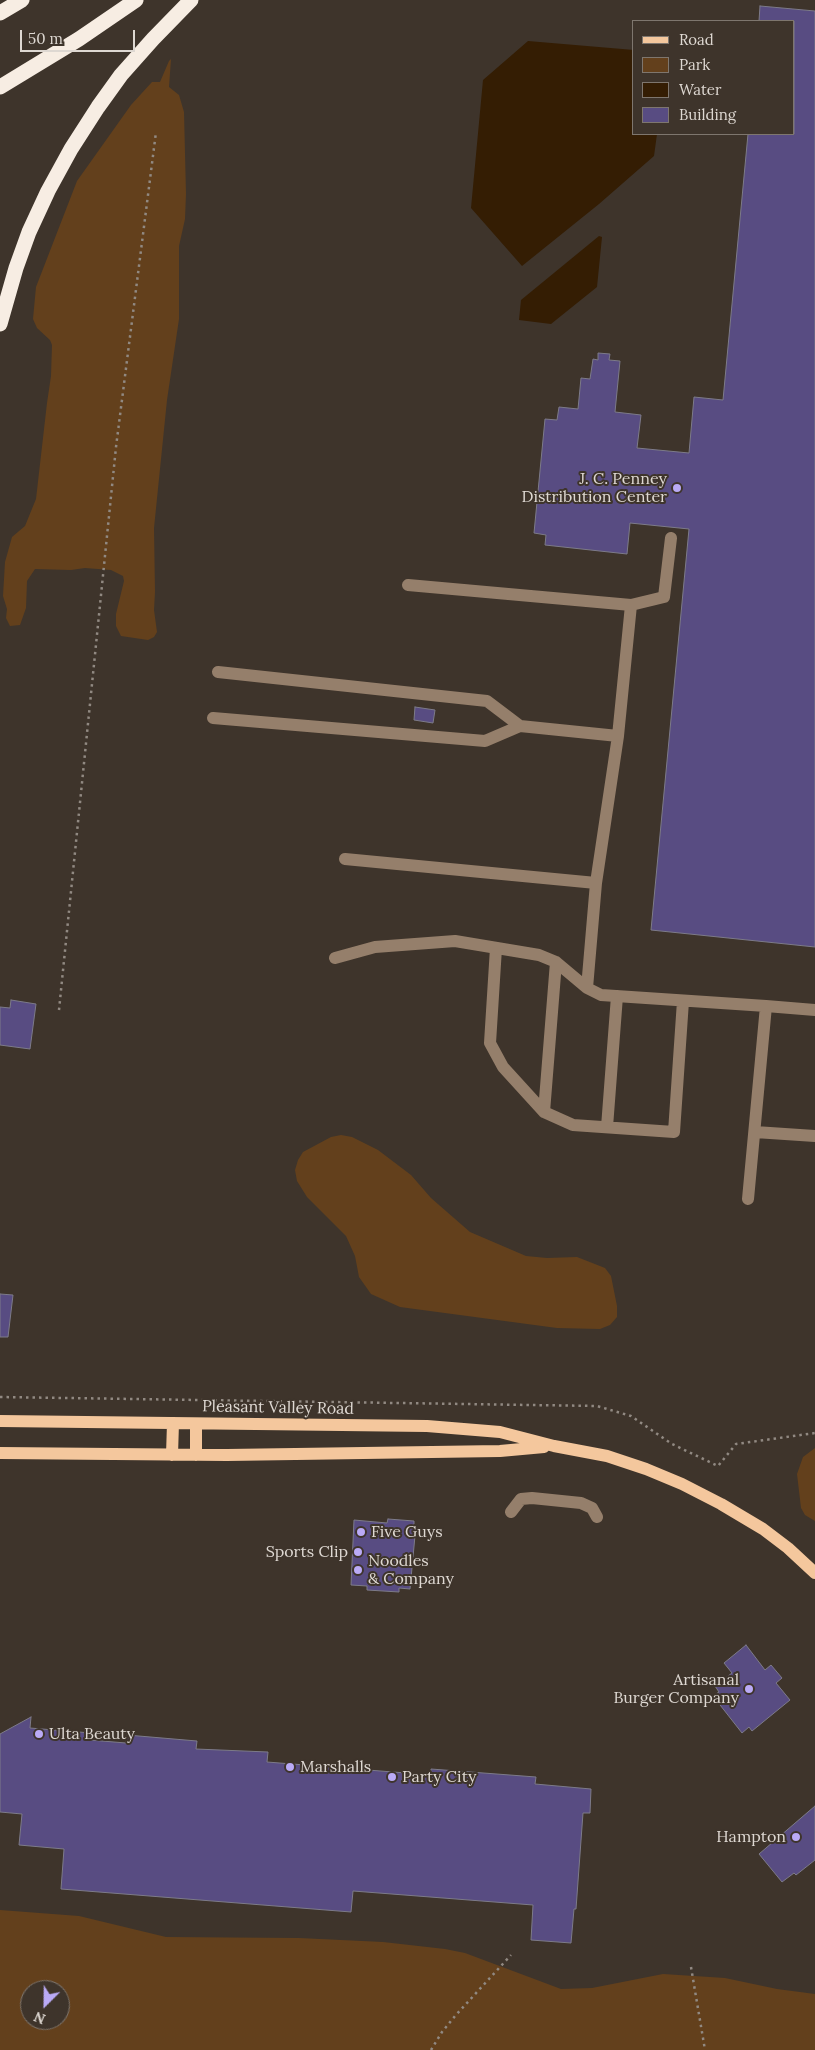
<!DOCTYPE html>
<style>
body{margin:0}
#map{position:relative;width:815px;height:2050px;overflow:hidden;background:#3e342b;font-family:Lora,serif}
canvas{display:block}
.legend{position:absolute;left:632px;top:20px;width:162px;height:115px;box-sizing:border-box;background:#3e342b;border:1px solid #7e766e;margin:0;padding:6px 9px;list-style:none;font-size:15px;color:#ded8d2}
.legend li{display:flex;align-items:center;gap:10px;height:25px}
.legend b{width:25px;border:1px solid #7e766e}
.north{position:absolute;left:20px;top:1980px;width:50px;height:50px;box-sizing:border-box;background:#3e342b;border:1px solid #7e766e;border-radius:50%;rotate:203deg;font-size:14px;font-weight:700;line-height:20px;text-align:center;color:#ded8d2}
.north::after{content:'';display:block;margin:auto;width:18px;height:22px;background:#baaaf6;clip-path:polygon(50% 0,100% 100%,50% 72%,0 100%)}
.scale{position:absolute;left:20px;top:30px;width:115px;height:22px;box-sizing:border-box;border:2px solid #ded8d2;border-top:0;padding-left:6px;font-size:15px;line-height:18px;white-space:nowrap;color:#ded8d2;-webkit-text-stroke:4px #3e342b;paint-order:stroke}
</style>
<div id="map">
<canvas width="815" height="2050"></canvas>
<ul class="legend">
<li><b style="height:6px;background:#f4c79d"></b>Road</li>
<li><b style="height:14px;background:#63401c"></b>Park</li>
<li><b style="height:14px;background:#341d03"></b>Water</li>
<li><b style="height:14px;background:#584c82"></b>Building</li>
</ul>
<div class="north">N</div>
<div class="scale">50 m</div>
</div>
<script>
const context = document.querySelector('canvas').getContext('2d');
context.lineJoin = 'round';
function fill(path, color) {
  context.fillStyle = color;
  context.fill(path, 'evenodd');
}
function toPath(rows) {
  const path = new Path2D();
  for (const r of rows) {
    path.moveTo(r[0], r[1]);
    for (let i = 2; i < r.length; i += 2) path.lineTo(r[i], r[i + 1]);
  }
  return path;
}
function trace(path, color, width, dash) {
  context.strokeStyle = color;
  context.lineWidth = width;
  context.lineCap = dash ? 'butt' : 'round';
  context.setLineDash(dash || []);
  context.stroke(path);
}
function label(font, color, halo, rows, align = 'center') {
  context.font = font + ' Lora,serif';
  context.lineWidth = 4;
  context.setLineDash([]);
  context.textBaseline = 'middle';
  context.strokeStyle = halo;
  context.fillStyle = color;
  for (const [text, x, y, turn = 0] of rows) {
    context.save();
    context.translate(x, y);
    context.rotate((+turn || 0) * Math.PI / 180);
    context.textAlign = isNaN(turn) ? turn : align;
    if (halo) context.strokeText(text, 0, 0);
    context.fillText(text, 0, 0);
    context.restore();
  }
}
const green = toPath([
 [171,59,169,87,179,95,184,112,186,194,185,219,179,246,179,319,167,400,154,528,155,592,154,610,157,632,154,637,148,640,121,636,116,626,116,614,124,581,123,576,111,570,85,568,71,570,35,569,27,581,26,608,20,625,10,626,6,618,7,609,3,596,5,562,12,537,25,526,36,499,47,403,51,376,52,345,50,340,37,328,33,319,36,287,77,181,131,105,152,82,160,82,169,61],
 [341,1135,352,1137,378,1150,411,1175,431,1198,470,1232,526,1256,547,1258,577,1257,605,1268,611,1276,617,1306,617,1317,610,1325,600,1329,557,1328,400,1307,371,1294,359,1277,355,1256,346,1236,307,1197,297,1181,295,1170,298,1160,303,1152,331,1137],
 [815,1448,815,1521,805,1515,801,1508,797,1474,803,1457],
 [0,1910,79,1916,166,1937,299,1938,383,1942,445,1949,465,1953,561,1989,592,1988,663,1974,725,1978,777,1989,815,1994,815,2050,0,2050],
 [30,1990,60,1990,60,2020,30,2020]
]);
const water = toPath([
 [528,41,634,50,634,134,657,134,654,156,599,204,522,266,471,208,483,80],
 [599,236,602,237,597,287,551,324,519,320,521,300]
]);
const building = toPath([
 [760,6,815,11,815,947,651,930,689,529,630,523,627,554,545,545,546,535,534,533,545,419,557,420,559,407,578,409,581,378,590,379,593,359,598,360,598,353,610,354,609,360,620,361,615,412,641,415,637,448,689,453,694,397,723,400,748,134,794,134,794,21,759,21,760,6],
 [415,707,435,710,433,723,414,720,415,707],
 [11,1000,36,1004,30,1049,0,1045,0,1007,10,1008,11,1000],
 [0,1294,13,1295,8,1337,0,1337,0,1294],
 [388,1519,414,1521,414,1525,416,1525,410,1589,399,1588,399,1592,367,1590,367,1586,351,1585,354,1520,387,1523,388,1519],
 [746,1645,765,1670,771,1665,782,1678,776,1683,790,1700,752,1731,749,1727,742,1733,713,1696,719,1692,715,1686,732,1673,724,1663,746,1645],
 [31,1717,30,1728,91,1733,90,1740,126,1743,127,1735,197,1741,196,1749,268,1752,267,1762,431,1775,431,1769,536,1777,535,1784,591,1789,590,1813,583,1813,576,1909,574,1909,571,1943,531,1940,533,1905,353,1891,351,1912,61,1889,64,1849,19,1845,22,1814,0,1812,0,1734,31,1717],
 [815,1806,815,1860,796,1875,794,1873,782,1882,759,1854,815,1806]
]);
const path = toPath([
 [59,1010,116,447,156,132],
 [0,1397,597,1406,631,1416,672,1444,718,1466,736,1444,815,1433],
 [691,1967,705,2050],
 [431,2050,442,2032,455,2016,511,1955]
]);
const minor = toPath([
 [631,605,664,597,671,538],
 [218,672,487,701,520,726],
 [213,718,485,741,520,726,618,736,631,605,408,585],
 [345,859,596,883,618,736],
 [496,948,490,1043,503,1067,544,1112,573,1125,674,1132,683,1001],
 [335,958,375,947,455,941,539,955,556,962,587,988,596,883],
 [587,988,601,995,766,1006,748,1199],
 [766,1006,815,1010],
 [544,1112,556,962],
 [607,1127,617,996],
 [755,1132,815,1136],
 [511,1512,521,1499,532,1498,581,1503,592,1508,597,1517]
]);
const major = toPath([
 [0,1421,427,1426,500,1432,554,1446,607,1456,646,1469,682,1484,721,1504,763,1529,788,1548,815,1573],
 [0,1453,227,1455,500,1451,544,1447],
 [172,1455,173,1423],
 [196,1455,196,1424]
]);
const highway = toPath([
 [0,13,22,0],
 [0,87,79,39,136,0],
 [0,324,16,268,29,232,48,191,71,149,98,107,121,75,153,39,191,0]
]);
const markers = [
 [677,488,5,"#baaaf6"],
 [361,1532,5,"#baaaf6"],
 [358,1552,5,"#baaaf6"],
 [358,1570,5,"#baaaf6"],
 [749,1689,5,"#baaaf6"],
 [39,1734,5,"#baaaf6"],
 [290,1767,5,"#baaaf6"],
 [392,1777,5,"#baaaf6"],
 [796,1837,5,"#baaaf6"]
];
const poiNames = [
 ["J. C. Penney",667,479,"right"],
 ["Distribution Center",667,497,"right"],
 ["Five Guys",371,1532],
 ["Sports Clip",348,1552,"right"],
 ["Noodles",368,1561],
 ["& Company",368,1579],
 ["Artisanal",739,1680,"right"],
 ["Burger Company",739,1698,"right"],
 ["Ulta Beauty",49,1734],
 ["Marshalls",300,1767],
 ["Party City",402,1777],
 ["Hampton",786,1837,"right"]
];
const streetNames = [
 ["Pleasant Valley Road",278,1408,1]
];
fill(green, '#63401c');
fill(water, '#341d03');
fill(building, '#584c82');
trace(building, '#7d7b89', 1);
trace(path, '#918982', 2.5, [2.5, 4]);
trace(minor, '#957f6b', 12);
trace(major, '#f4c79d', 12);
trace(highway, '#f7ede3', 15);
for (const [x, y, r, color] of markers) {
  const dot = new Path2D();
  dot.arc(x, y, r, 0, 2 * Math.PI);
  context.fillStyle = color;
  context.fill(dot);
  trace(dot, '#3e342b', 2);
}
label('16px', '#ded8d2', '#3e342b', poiNames, 'left');
label('16px', '#ded8d2', '#3e342b', streetNames);
</script>
